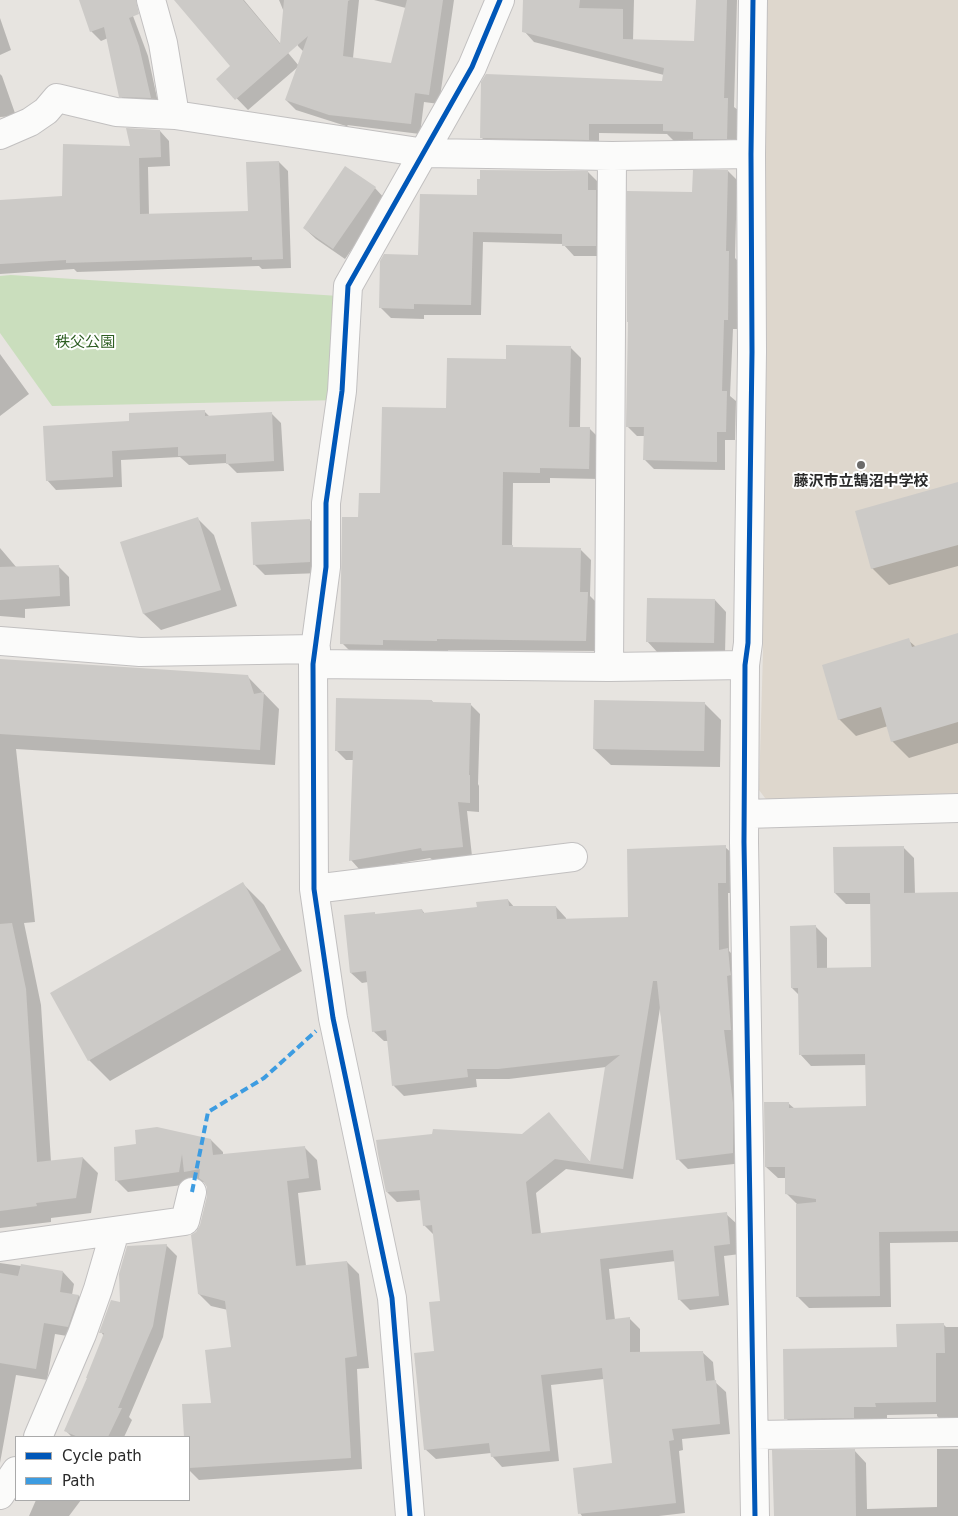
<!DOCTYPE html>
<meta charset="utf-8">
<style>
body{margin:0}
#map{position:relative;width:958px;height:1516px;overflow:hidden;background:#e7e4e0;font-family:"DejaVu Sans",sans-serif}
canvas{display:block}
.legend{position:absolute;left:15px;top:1436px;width:175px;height:65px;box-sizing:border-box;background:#fff;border:1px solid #aaa;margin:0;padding:6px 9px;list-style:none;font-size:15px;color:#2a2a2a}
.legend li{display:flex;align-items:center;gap:10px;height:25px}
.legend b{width:25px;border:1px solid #aaa}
</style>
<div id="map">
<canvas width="958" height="1516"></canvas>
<ul class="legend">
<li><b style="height:6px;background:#0057b8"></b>Cycle path</li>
<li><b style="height:6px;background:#3d9ce1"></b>Path</li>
</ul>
</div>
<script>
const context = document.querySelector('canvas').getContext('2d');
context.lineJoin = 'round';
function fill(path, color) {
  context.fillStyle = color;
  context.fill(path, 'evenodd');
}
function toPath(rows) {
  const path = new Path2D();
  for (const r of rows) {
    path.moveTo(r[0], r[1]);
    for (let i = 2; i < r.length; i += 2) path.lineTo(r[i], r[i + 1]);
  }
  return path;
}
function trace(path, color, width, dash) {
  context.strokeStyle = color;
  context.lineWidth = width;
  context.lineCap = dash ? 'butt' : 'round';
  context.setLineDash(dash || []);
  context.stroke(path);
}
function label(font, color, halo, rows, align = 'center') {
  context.font = font + ' "DejaVu Sans","Noto Sans JP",sans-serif';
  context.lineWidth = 4;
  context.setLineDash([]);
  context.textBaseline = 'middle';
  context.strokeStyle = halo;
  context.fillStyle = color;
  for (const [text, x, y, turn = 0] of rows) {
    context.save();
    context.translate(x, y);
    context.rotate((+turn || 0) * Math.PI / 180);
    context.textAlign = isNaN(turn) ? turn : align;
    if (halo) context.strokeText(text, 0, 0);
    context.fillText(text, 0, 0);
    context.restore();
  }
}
const education = toPath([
 [764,0,958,0,958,800,771,806,759,790,763,652,763,245]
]);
const green = toPath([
 [11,275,339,296,341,400,52,406,0,333,0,276]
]);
const shadow = toPath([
 [80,0,127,0,148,56,159,107,130,105,120,96,108,38,101,41,91,31],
 [180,0,244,0,299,66,248,110,218,79,232,66],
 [279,0,359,0,353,58,392,64,406,8,374,0,454,0,439,104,424,102,420,134,347,125,349,127,296,110,286,100,304,52,298,46],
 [524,0,634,0,633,41,696,42,697,0,737,0,734,107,738,110,737,149,698,142,674,141,667,134,599,133,599,150,492,148,482,138,663,82,664,75,534,42,524,31],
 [0,18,11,50,0,55],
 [0,74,2,76,16,116,0,117],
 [160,131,169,141,170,166,148,167,149,215,249,212,279,162,288,171,291,268,262,269,259,266,77,272,74,269,0,274,0,201,63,197,132,147],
 [728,171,737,180,735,258,738,261,737,329,733,329,730,396,736,401,735,440,725,440,725,470,654,469,645,460,645,436,637,436,627,426,694,193],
 [588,172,599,183,606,256,574,256,563,244,483,242,481,315,424,315,424,319,391,318,380,307,420,256,478,196],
 [375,188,386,200,345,259,316,239,304,228],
 [570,347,581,358,580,428,590,429,601,440,600,479,550,478,550,483,513,483,512,546,514,548,580,549,591,560,590,596,598,604,597,651,448,650,448,652,393,651,393,655,353,654,342,643,359,518,381,495,447,409,507,360],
 [0,354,29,394,0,416],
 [204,411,210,417,272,414,281,423,284,471,237,473,227,463,189,465,180,457,121,460,122,487,56,490,47,480,131,422],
 [958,484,958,566,889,585,872,568],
 [198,519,214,535,237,606,161,630,144,614,121,543],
 [310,520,321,532,321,573,265,575,254,564],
 [0,548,17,568,58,566,69,577,70,606,25,609,25,618,0,616],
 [715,600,726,612,725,654,658,653,647,641],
 [958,634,958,743,909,758,892,741,888,726,856,736,839,719,908,640,916,647],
 [0,661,247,676,279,709,275,765,16,749,35,922,24,923,41,1005,51,1162,83,1158,98,1173,91,1213,51,1218,51,1222,0,1228],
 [432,701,434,703,470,704,480,714,478,784,479,786,479,812,467,811,472,856,433,860,430,858,360,870,351,860,354,760,346,760,337,751],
 [704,703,721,720,720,767,611,765,594,749],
 [725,847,736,857,736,893,728,893,729,951,738,960,743,1163,688,1169,678,1159,660,1008,633,1179,566,1169,536,1193,541,1234,726,1214,737,1224,740,1254,724,1256,729,1305,690,1310,679,1299,676,1261,609,1269,615,1320,629,1318,640,1329,640,1353,702,1352,713,1362,715,1382,726,1392,730,1434,682,1439,683,1450,679,1451,685,1513,659,1516,582,1516,580,1513,614,1464,604,1379,551,1385,559,1461,502,1467,492,1456,491,1453,436,1459,425,1449,442,1302,434,1235,424,1225,422,1200,397,1202,387,1192,523,1135,549,1114,591,1163,606,1067,509,1079,476,1079,477,1087,404,1096,394,1086,388,1041,384,1041,373,1031,368,982,362,983,351,973,374,913,377,915,422,910,425,914,478,908,508,900,515,908,556,907,566,918,566,920,629,919],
 [903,847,914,858,915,894,958,893,958,1242,890,1243,891,1307,809,1308,798,1297,797,1204,786,1193,786,1178,778,1178,766,1167,788,1103,795,1109,867,1108,867,1065,811,1066,800,1054,799,995,792,988,816,927,827,938,827,969,872,968,871,904,846,904,835,893],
 [243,884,264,905,302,971,110,1081,89,1060],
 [211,1140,223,1152,223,1155,305,1148,317,1160,321,1190,298,1193,306,1266,347,1262,359,1274,369,1368,357,1369,362,1469,199,1480,189,1470,189,1437,185,1437,183,1406,212,1404,232,1348,228,1310,211,1306,199,1294,197,1233,201,1226,208,1196,208,1187,204,1182,197,1183,191,1177,190,1184,128,1192,116,1180],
 [166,1245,177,1256,163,1337,129,1417,132,1420,124,1437,72,1437,65,1430,88,1379,104,1336,101,1332],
 [0,1263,63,1272,74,1284,72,1295,79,1296,90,1307,79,1338,55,1334,47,1380,16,1375,0,1463],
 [944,1325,946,1327,958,1327,958,1428,949,1428,937,1416,937,1414,887,1415,887,1419,865,1419,866,1430,798,1431,786,1418,898,1348],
 [937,1449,958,1449,958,1516,775,1516,854,1450,866,1463,867,1509,937,1507],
 [36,1500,81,1500,69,1516,29,1516]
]);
const building = toPath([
 [79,0,136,0,139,14,129,18,139,46,151,98,119,97,104,27,90,32],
 [174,0,243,0,280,44,284,0,350,0,348,1,343,56,391,63,407,0,443,0,429,95,415,93,411,124,329,115,285,100,308,36,235,100,216,79,230,66],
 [523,0,580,0,579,8,623,9,623,39,694,41,696,0,727,0,724,98,728,98,727,139,693,139,693,132,663,131,663,124,589,124,589,140,480,138,481,82,486,74,662,81,664,68,522,32],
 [126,128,160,130,161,157,139,158,140,214,248,211,246,162,279,161,283,259,252,260,252,257,66,263,66,260,0,264,0,200,62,196,63,144,130,146],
 [345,166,376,187,333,249,303,228],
 [480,170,588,171,588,190,596,190,596,246,562,246,562,234,473,232,471,305,414,304,414,309,379,308,380,261,384,254,418,255,420,194,477,195,477,179,480,179],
 [693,170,728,170,726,251,729,251,728,320,724,320,722,391,727,391,726,432,717,432,717,462,643,460,644,427,626,427,628,322,627,322,627,191,692,192],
 [506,345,571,346,569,427,590,427,589,469,540,468,540,473,503,472,502,545,513,545,513,547,581,548,580,592,588,592,586,641,437,639,437,641,383,640,383,645,340,644,342,517,358,517,359,493,380,493,382,407,446,408,447,358,506,359],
 [205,410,205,416,272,412,274,461,226,464,226,454,178,456,178,447,112,451,113,477,46,481,43,426,129,421,129,413],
 [958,482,958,545,871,569,855,511],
 [198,517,221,590,143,614,120,542],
 [310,519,310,562,253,565,251,522],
 [59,565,60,596,0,600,0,567],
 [647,598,715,599,714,643,646,642],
 [958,633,958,722,891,742,881,707,838,720,822,665,909,638,912,647],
 [0,659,248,675,254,694,264,692,260,750,0,734],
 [336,698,432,700,432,702,471,703,469,775,470,775,470,803,458,802,463,847,422,851,421,848,349,861,353,751,335,751],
 [594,700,705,702,704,751,593,749],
 [726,845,726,883,718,883,719,950,728,948,730,970,731,975,727,976,731,1030,724,1030,733,1103,733,1153,676,1160,657,981,653,981,623,1169,555,1159,526,1182,532,1234,727,1212,730,1244,714,1246,719,1296,678,1300,673,1250,600,1259,606,1320,630,1317,630,1352,703,1351,706,1381,716,1380,720,1424,672,1429,674,1440,669,1441,676,1503,578,1514,573,1468,612,1463,602,1368,541,1375,550,1451,491,1457,489,1443,424,1450,414,1353,434,1351,429,1302,440,1301,432,1225,423,1226,419,1190,386,1192,378,1154,376,1140,432,1134,433,1129,522,1134,549,1112,590,1162,605,1067,620,1055,498,1069,467,1069,468,1077,392,1086,386,1030,372,1032,366,971,350,973,344,915,375,912,375,914,422,909,423,913,477,907,476,902,508,899,509,906,556,906,557,919,628,917,627,849],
 [904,846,904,893,958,892,958,1231,879,1232,880,1296,796,1297,796,1204,816,1202,816,1199,785,1194,785,1167,765,1167,764,1102,789,1102,789,1108,866,1106,865,1054,799,1055,798,988,791,988,790,926,816,925,817,968,871,967,870,893,834,893,833,847],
 [243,882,281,950,88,1061,50,993],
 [12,923,26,989,37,1162,83,1157,76,1198,36,1203,37,1206,0,1211,0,924],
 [157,1127,211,1139,213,1155,305,1146,309,1178,287,1181,296,1266,347,1261,357,1356,345,1358,351,1458,189,1468,189,1437,184,1437,182,1404,211,1403,205,1350,231,1347,225,1301,198,1294,191,1235,196,1232,200,1225,207,1196,207,1187,203,1181,199,1178,200,1169,184,1172,182,1154,179,1172,115,1181,114,1147,136,1144,135,1130],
 [167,1244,153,1326,118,1408,122,1408,108,1437,78,1437,64,1431,87,1378,86,1378,104,1333,99,1333,111,1300,120,1302,119,1274,127,1246],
 [21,1264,63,1271,60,1292,79,1295,68,1327,44,1323,36,1369,0,1363,0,1273,18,1276],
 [944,1323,945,1353,936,1353,936,1402,875,1403,876,1407,854,1407,854,1418,784,1419,783,1349,897,1347,896,1324],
 [855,1449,856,1516,774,1516,772,1450]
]);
const minor = toPath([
 [151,0,163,43,175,115],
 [753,0,751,154,752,352,748,643,745,665,744,842,755,1516],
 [0,135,30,122,46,111,57,98,116,112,175,115,425,153,612,156,751,154],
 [0,641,140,652,316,649],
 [313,664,609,667,745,665],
 [609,667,612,156],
 [745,814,958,808],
 [314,889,573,857],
 [0,1247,185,1221,192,1192],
 [755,1435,958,1432],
 [38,1437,82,1334,98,1289,115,1231],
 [0,1495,16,1471],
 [410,1516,392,1298,333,1018,314,889,313,664,326,567,326,503,342,391,348,286,472,67,500,0]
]);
const quiet = toPath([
 [192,1192,208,1112,264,1078,316,1031]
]);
const cycleway = toPath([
 [753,0,751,154,752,352,748,643,745,665,744,842,755,1516],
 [410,1516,392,1298,333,1018,314,889,313,664,326,567,326,503,342,391,348,286,472,67,500,0]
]);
const markers = [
 [861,465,5,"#6c6b6a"]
];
const parkNames = [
 ["秩父公園",85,343]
];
const poiNames = [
 ["藤沢市立鵠沼中学校",861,482]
];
fill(education, '#ded7cd');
fill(green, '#cadebd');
fill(shadow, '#0003');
fill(building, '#cccac7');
trace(minor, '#c2c0c0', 30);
trace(minor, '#fbfbfa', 28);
trace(quiet, '#3d9ce1', 4, [8, 4]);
trace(cycleway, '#0057b8', 5);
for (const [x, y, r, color] of markers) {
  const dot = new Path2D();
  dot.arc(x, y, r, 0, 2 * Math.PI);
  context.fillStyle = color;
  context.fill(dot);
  trace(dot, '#fff', 2);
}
label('15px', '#2e5e23', '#fff', parkNames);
label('bold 15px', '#2a2a2a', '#fff', poiNames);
</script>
